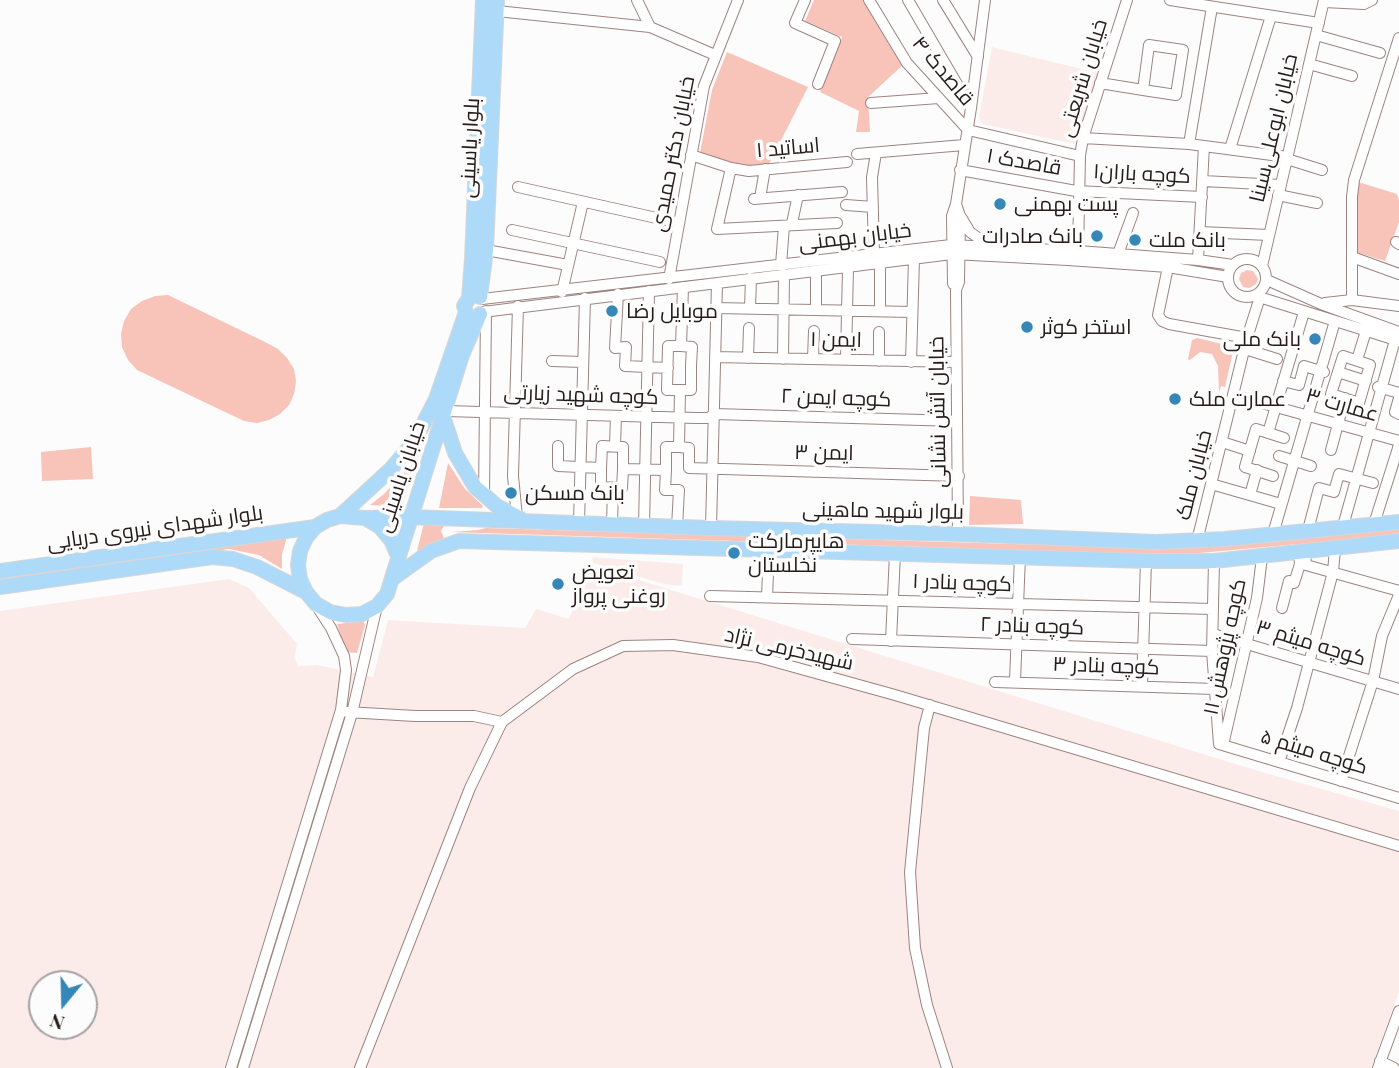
<!DOCTYPE html>
<meta charset="utf-8">
<style>
body{margin:0}
#map{position:relative;width:1399px;height:1068px;overflow:hidden;background:#fcfcfc;font-family:"Playfair Display",serif}
canvas{display:block}
.north{position:absolute;left:28px;top:970px;width:70px;height:70px;box-sizing:border-box;background:#fcfcfc;border:2px solid #a6a2a2;border-radius:50%;rotate:199deg;font-size:19px;font-weight:700;line-height:28px;text-align:center;color:#261c1b}
.north::after{content:'';display:block;margin:auto;width:24px;height:32px;background:#3487b7;clip-path:polygon(50% 0,100% 100%,50% 72%,0 100%)}
</style>
<div id="map">
<canvas width="1399" height="1068"></canvas>
<div class="north">N</div>
</div>
<script>
const context = document.querySelector('canvas').getContext('2d');
context.lineJoin = 'round';
function fill(path, color) {
  context.fillStyle = color;
  context.fill(path, 'evenodd');
}
function toPath(rows) {
  const path = new Path2D();
  for (const r of rows) {
    if (r.length === 3) {
      path.moveTo(r[0] + r[2], r[1]);
      path.arc(r[0], r[1], r[2], 0, 2 * Math.PI);
      continue;
    }
    path.moveTo(r[0], r[1]);
    for (let i = 2; i < r.length; i += 2) path.lineTo(r[i], r[i + 1]);
  }
  return path;
}
function trace(path, color, width, dash) {
  context.strokeStyle = color;
  context.lineWidth = width;
  context.lineCap = dash ? 'butt' : 'round';
  context.setLineDash(dash || []);
  context.stroke(path);
}
function label(font, color, halo, rows, align = 'center') {
  context.font = font + ' "Playfair Display",Cairo,serif';
  context.lineWidth = 7;
  context.setLineDash([]);
  context.textBaseline = 'middle';
  context.strokeStyle = halo;
  context.fillStyle = color;
  for (const [text, x, y, turn = 0] of rows) {
    context.save();
    context.translate(x, y);
    context.rotate((+turn || 0) * Math.PI / 180);
    context.textAlign = isNaN(turn) ? turn : align;
    if (halo) context.strokeText(text, 0, 0);
    context.fillText(text, 0, 0);
    context.restore();
  }
}
const built = toPath([
 [992,47,1098,73,1075,144,983,124,979,118],
 [592,557,683,564,682,586,664,584,593,563],
 [590,565,1255,770,1399,811,1399,992,1371,1068,0,1068,0,611,229,579,249,588,297,644,294,657,298,666,317,665,373,677,388,620,525,628,536,609,569,619],
 [42,984,84,984,84,1026,42,1026]
]);
const green = toPath([
 [814,0,864,0,904,64,868,97,870,132,856,132,859,111,820,92,842,37,805,21],
 [727,52,808,87,769,164,744,166,700,153,712,90],
 [1358,182,1397,194,1399,200,1399,222,1385,261,1355,252],
 [1247,270,1253,271,1258,279,1256,284,1249,288,1243,287,1239,279,1241,273],
 [168,295,265,342,278,349,287,358,294,369,296,381,294,394,289,405,280,414,269,420,257,423,244,421,137,370,128,360,122,347,121,334,124,321,131,309,142,301,155,296],
 [1197,338,1234,347,1225,387,1221,386,1219,393,1218,366,1212,354,1200,352,1190,360,1188,359,1192,340],
 [91,447,93,479,42,481,41,452],
 [416,460,402,507,370,505,384,494],
 [448,463,465,489,483,506,482,508,439,508],
 [970,496,1021,500,1023,524,969,525],
 [424,523,445,524,441,531,444,538,417,551],
 [486,528,1177,549,1399,529,1399,535,1177,555,450,532,478,530],
 [287,537,282,554,282,569,259,555,229,549,0,580,0,575],
 [363,621,365,625,357,653,346,652,337,624]
]);
const minor = toPath([
 [637,0,650,27,715,55],
 [805,0,795,23,835,41,818,84],
 [869,0,907,63,968,130],
 [908,0,971,108],
 [943,0,978,57],
 [1170,0,1319,23],
 [1324,2,1364,4,1372,0],
 [497,11,650,27],
 [1316,35,1380,53],
 [1309,64,1352,76],
 [1100,83,1143,90,1176,95,1183,50,1149,45,1143,90],
 [871,103,939,98],
 [968,130,1080,156],
 [1083,138,1189,144,1287,157],
 [1189,144,1212,7],
 [1230,149,1271,16],
 [857,154,964,145],
 [691,155,731,168,749,171,847,162],
 [1287,159,1322,170],
 [731,168,717,229,837,223],
 [960,170,1076,191,1202,197],
 [1203,181,1281,185],
 [518,187,670,221],
 [1278,195,1317,203],
 [760,198,765,169],
 [754,199,842,192],
 [956,204,960,216,959,282,956,290,958,534],
 [846,205,873,207],
 [961,217,970,232,988,245],
 [792,223,798,195],
 [512,230,660,262],
 [1200,232,1269,235],
 [1396,242,1399,244],
 [486,250,568,265],
 [1078,251,1080,156,1083,138,1127,0],
 [874,253,872,177,876,153],
 [1118,254,1133,213],
 [1352,257,1399,274],
 [1247,278,19],
 [1198,260,1204,146],
 [880,262,880,311],
 [781,265,784,226],
 [1262,266,1324,0],
 [1168,267,1158,315,1162,321,1169,324,1247,338],
 [669,279,704,86,738,0],
 [1267,280,1321,304,1399,332],
 [953,284,952,216,956,204,971,108,985,0],
 [683,287,681,346,668,346,667,390,680,390,679,447,689,448,689,468,959,476],
 [562,292,583,202],
 [618,294,615,348,626,347,625,366,668,368],
 [1256,296,1399,341],
 [482,299,951,245,1078,251,1198,260,1233,265],
 [1352,300,1352,197,1354,180,1399,38],
 [1325,303,1352,300,1399,306],
 [716,308,912,312],
 [750,308,751,278],
 [816,310,816,271],
 [483,312,952,254,1068,260,1168,267,1228,277],
 [1245,349,1277,359],
 [1343,356,1370,365,1359,403,1331,394,1343,356],
 [715,357,956,362],
 [748,358,749,328],
 [783,359,784,274],
 [813,359,814,331],
 [846,359,848,267],
 [1357,360,1366,331],
 [552,361,583,362],
 [879,361,879,332],
 [911,362,914,259],
 [1338,372,1366,381],
 [1283,381,1299,385,1304,366,1324,372],
 [1378,387,1399,393],
 [680,390,691,390,691,366,692,347,681,346],
 [1233,395,1399,441],
 [1399,398,1395,412,1399,414],
 [445,411,696,418,709,418,714,414,957,421],
 [1268,433,1304,312],
 [1222,442,1250,451],
 [558,446,558,466,601,468,601,487,622,488,623,469],
 [615,446,616,416],
 [1331,450,1345,398],
 [1279,456,1311,466],
 [601,468,602,446,623,447,623,469,666,470,666,447,679,447],
 [666,470,665,490,679,490,677,527],
 [1273,476,1245,467,1256,429,1284,438],
 [1211,484,1281,504],
 [484,495,486,311],
 [1250,495,1257,470],
 [517,517,513,476,518,306],
 [579,523,585,298],
 [612,524,613,488],
 [1374,524,1399,445],
 [644,526,649,291],
 [1343,526,1395,340],
 [711,528,717,283],
 [1308,530,1319,488,1334,492,1339,474,1373,483],
 [1273,534,1335,321],
 [1197,541,1247,338,1260,297],
 [1305,552,1306,565,1399,591],
 [1214,561,1212,651,1219,744,1399,798],
 [710,596,1213,609],
 [767,597,769,550],
 [1282,608,1289,581,1294,583,1300,564,1299,554],
 [1213,634,1399,689],
 [852,639,1212,651],
 [891,641,895,553],
 [1015,681,1020,556],
 [995,682,1215,689],
 [1142,686,1146,561],
 [930,705,924,728,910,872,915,948,927,1005,947,1068],
 [347,712,415,716,474,716,502,722],
 [1223,745,1257,598,1262,557],
 [1279,762,1297,708,1333,572,1335,549],
 [1341,781,1373,681,1382,636,1399,595],
 [1380,1061,1394,1068],
 [231,1068,341,710,346,670,344,656,331,628,316,605],
 [243,1068,352,713,377,606],
 [360,1068,470,788,502,722,573,669,623,646,673,645,758,657,895,695,1399,846],
 [1378,1068,1399,1011]
]);
const major = toPath([
 [480,297,486,250,497,0],
 [443,416,455,453,475,487,497,506,521,519],
 [340,516,391,469,414,442,436,399,466,312,464,306,469,298,472,259,483,0],
 [365,518,410,517,711,528,958,534,1156,542,1225,539,1399,522],
 [398,556,391,540,380,527,365,518,340,516,327,520,315,527,306,538,300,551,298,565,300,579,306,592,316,604,330,612,346,615,362,614,377,606,387,594,462,355,480,314],
 [0,571,315,527],
 [392,579,431,551,459,541,1146,561,1214,561,1399,541],
 [0,587,212,557,233,559,257,567,306,592]
]);
const markers = [
 [1000,204,7,"#3487b7"],
 [1097,236,7,"#3487b7"],
 [1135,240,7,"#3487b7"],
 [612,311,7,"#3487b7"],
 [1027,327,7,"#3487b7"],
 [1315,339,7,"#3487b7"],
 [1175,399,7,"#3487b7"],
 [511,493,7,"#3487b7"],
 [734,553,7,"#3487b7"],
 [558,584,7,"#3487b7"]
];
const streetNames = [
 ["قاصدک ۴",943,71,50],
 ["خیابان شریعتی",1083,78,-73],
 ["خیابان ابوعلی‌سینا",1274,128,-77],
 ["بلوار یاسینی",470,148,-87],
 ["اساتید ۱",788,148,-5],
 ["خیابان دکتر حمیدی",673,154,-79],
 ["قاصدک ۱",1024,162,10],
 ["کوچه باران۱",1142,174,3],
 ["خیابان بهمنی",855,237,-7],
 ["ایمن ۱",836,340,1],
 ["کوچه شهید زیارتی",581,395,2],
 ["کوچه ایمن ۲",836,398,2],
 ["عمارت ۳",1342,405,16],
 ["خیابان آتش نشانی",938,412,-91],
 ["ایمن ۳",824,453,1],
 ["خیابان ملک",1194,475,-76],
 ["خیابان یاسینی",401,477,-72],
 ["بلوار شهید ماهینی",883,511,1],
 ["بلوار شهدای نیروی دریایی",155,528,-8],
 ["کوچه بنادر ۱",962,583,2],
 ["کوچه بنادر ۲",1032,626,2],
 ["کوچه میثم ۳",1311,643,17],
 ["کوچه پژوهش ۱۱",1225,647,-78],
 ["شهیدخرمی نژاد",789,649,13],
 ["کوچه بنادر ۳",1106,666,2],
 ["کوچه میثم ۵",1314,752,17]
];
const poiNames = [
 ["پست بهمنی",1014,204],
 ["بانک صادرات",1083,236,"right"],
 ["بانک ملت",1149,240],
 ["موبایل رضا",626,311],
 ["استخر کوثر",1041,327],
 ["بانک ملی",1301,339,"right"],
 ["عمارت ملک",1189,399],
 ["بانک مسکن",525,493],
 ["هایپرمارکت",748,541],
 ["نخلستان",748,565],
 ["تعویض",572,572],
 ["روغنی پرواز",572,596]
];
fill(built, '#fbecea');
fill(green, '#f8c3b9');
trace(minor, '#9c8480', 12);
trace(major, '#d8d6d6', 16);
trace(minor, '#fff', 10);
trace(major, '#addaf8', 14);
for (const [x, y, r, color] of markers) {
  const dot = new Path2D();
  dot.arc(x, y, r, 0, 2 * Math.PI);
  context.fillStyle = color;
  context.fill(dot);
  trace(dot, '#fcfcfc', 2.5);
}
label('21px', '#261c1b', '#fcfcfc', streetNames);
label('21px', '#261c1b', '#fcfcfc', poiNames, 'left');
</script>
